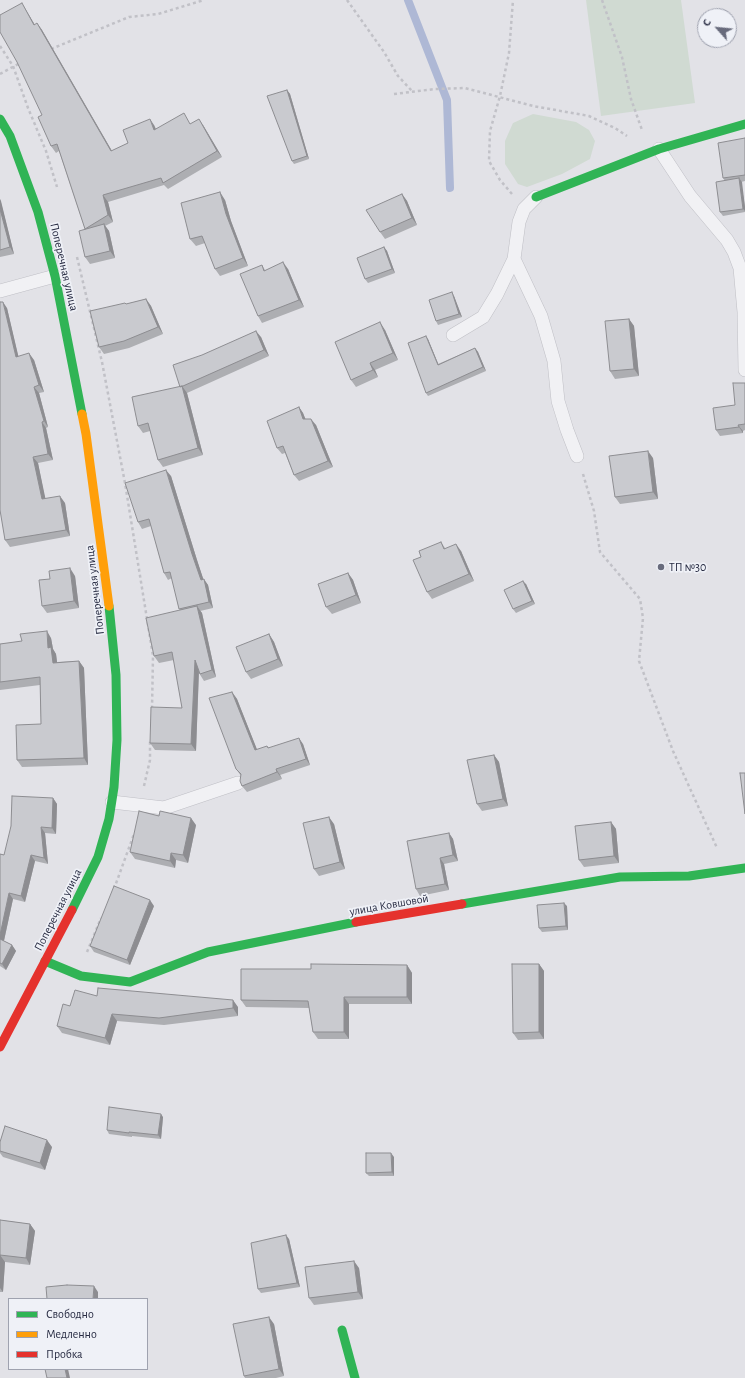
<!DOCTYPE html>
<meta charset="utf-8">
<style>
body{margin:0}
#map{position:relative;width:745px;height:1378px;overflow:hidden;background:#e2e2e7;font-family:"Alegreya Sans",sans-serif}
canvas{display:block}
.legend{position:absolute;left:8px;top:1298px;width:140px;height:72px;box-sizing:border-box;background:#eff1f7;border:1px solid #9fa2af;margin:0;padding:5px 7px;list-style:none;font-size:12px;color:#272b42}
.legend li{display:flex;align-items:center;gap:8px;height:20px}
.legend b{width:20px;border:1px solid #9fa2af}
.north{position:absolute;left:697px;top:8px;width:40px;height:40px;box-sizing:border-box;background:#eff1f7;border:1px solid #9fa2af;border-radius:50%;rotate:297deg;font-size:11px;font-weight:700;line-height:16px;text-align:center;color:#272b42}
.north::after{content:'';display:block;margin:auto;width:14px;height:18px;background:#686b7c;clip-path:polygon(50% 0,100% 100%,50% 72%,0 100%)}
</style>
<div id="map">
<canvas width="745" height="1378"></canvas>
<ul class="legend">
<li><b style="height:5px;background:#30b455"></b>Свободно</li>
<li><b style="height:5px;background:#ff9f0a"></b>Медленно</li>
<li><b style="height:5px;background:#e5322d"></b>Пробка</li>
</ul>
<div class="north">С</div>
</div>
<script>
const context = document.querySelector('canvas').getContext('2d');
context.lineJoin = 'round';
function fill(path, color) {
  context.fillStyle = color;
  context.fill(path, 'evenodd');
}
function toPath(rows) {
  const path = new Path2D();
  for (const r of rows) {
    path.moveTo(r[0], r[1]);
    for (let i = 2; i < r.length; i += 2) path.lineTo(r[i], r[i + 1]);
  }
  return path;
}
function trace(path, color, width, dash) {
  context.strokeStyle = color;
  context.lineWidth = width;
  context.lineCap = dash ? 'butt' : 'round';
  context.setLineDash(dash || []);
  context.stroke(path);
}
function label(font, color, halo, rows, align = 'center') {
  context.font = font + ' "Alegreya Sans",sans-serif';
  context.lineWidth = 3.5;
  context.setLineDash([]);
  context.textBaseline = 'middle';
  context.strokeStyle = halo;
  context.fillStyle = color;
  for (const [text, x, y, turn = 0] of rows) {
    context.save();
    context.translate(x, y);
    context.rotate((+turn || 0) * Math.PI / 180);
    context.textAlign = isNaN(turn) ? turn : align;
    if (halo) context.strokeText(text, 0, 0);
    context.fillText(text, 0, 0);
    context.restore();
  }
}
const green = toPath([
 [586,0,681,0,695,103,601,116],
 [533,114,576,122,589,130,595,141,590,159,562,174,527,187,518,184,505,164,505,141,513,123]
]);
const stream = toPath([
 [408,0,447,100,450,188]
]);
const path = toPath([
 [347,0,384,52,398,76,412,91],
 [602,0,622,57,631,99,642,130],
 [0,46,13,66,28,108,46,151,57,187],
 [51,49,129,17,158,14,204,0],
 [0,74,20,63],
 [394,94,435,89,465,88,533,106,589,116,615,128,627,136],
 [512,194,500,180,489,161,490,131,500,96,509,53,513,0],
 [77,257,102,362,125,483,153,656,152,709],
 [583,474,594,511,600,552,640,599,643,618,639,661,673,751,717,848],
 [144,786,150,760,150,740],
 [114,889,134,834],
 [87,952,101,918]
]);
const lane = toPath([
 [659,149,690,196,727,240,734,252,740,268,744,312,745,370],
 [536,197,524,209,519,222,514,259,541,316,554,361,558,401,567,430,577,456],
 [0,291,55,276],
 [453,335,483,317,497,294,514,259],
 [112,802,164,808,238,783]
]);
const fast = toPath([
 [0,119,10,136,38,212,55,276,82,414],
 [536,197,659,149,745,124],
 [462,904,620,877,689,876,745,868],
 [72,910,98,857,109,819,114,787,117,740,116,675,109,606],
 [45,961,81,976,130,982,208,952,356,922],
 [342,1330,355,1378]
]);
const slow = toPath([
 [82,414,86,434,109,606]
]);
const jam = toPath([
 [356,922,462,904],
 [0,1047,72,910]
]);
const wall = toPath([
 [22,3,26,10,35,25,37,23,42,30,112,151,128,143,154,125,156,129,191,124,203,125,222,157,168,189,164,185,108,202,113,222,105,226,109,231,115,258,90,264,85,257,85,229,59,151,56,153,51,146,42,115],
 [287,90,290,94,309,159,294,164,292,161],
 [745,138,745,181,741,182,745,207,745,212,723,216,720,212,725,181,723,178],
 [402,194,407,201,417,225,385,239,380,232],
 [0,199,14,254,0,257],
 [225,200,231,221,248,266,220,276,215,269,205,243,196,246,190,239],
 [384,247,387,251,395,273,368,283,365,279],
 [262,265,265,270,288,269,304,307,262,323,258,316],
 [454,296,462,317,438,325,436,321],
 [146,299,151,306,163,334,129,348,104,354,99,347,126,304],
 [7,308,18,356,34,360,44,392,39,393,48,427,46,428,53,460,38,463,45,499,65,503,70,536,10,547,5,540],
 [629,319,634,326,639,376,615,379,610,371],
 [385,330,398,360,375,370,378,377,356,387,351,380],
 [261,337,269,356,187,393,203,455,163,467,158,460,150,431,143,433,138,426,180,387],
 [428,339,438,364,475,348,478,352,486,371,428,396,426,393],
 [745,383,745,430,743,431,743,433,720,436,716,430,735,405],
 [299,407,303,413,305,419,316,425,333,467,299,481,294,475,285,453,282,454,277,448],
 [653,458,658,499,620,504,615,497],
 [171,476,197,560,203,579,208,585,213,608,200,611,202,613,216,677,204,681,199,673,196,751,155,750,150,743,182,708,174,660,159,663,154,656,180,610,179,609,172,578,168,580,164,573,151,526,142,529,138,522],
 [441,542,445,548,461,551,474,581,432,599,427,592,421,557],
 [348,573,353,580,361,603,332,614,326,607],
 [75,576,79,608,47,613,42,606,50,579],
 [526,584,535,604,516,613,513,609],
 [269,634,274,642,283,666,251,679,246,672],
 [51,638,53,649,56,654,57,662,79,661,84,668,88,765,22,767,17,760,41,724,40,685,0,690,0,644],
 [232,692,237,699,257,750,267,746,269,748,303,744,310,765,280,775,282,779,247,792,242,786,241,776,236,769],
 [494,755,499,762,508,806,482,811,477,804],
 [53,798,57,804,56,834,45,833,48,864,35,861,25,902,13,899,4,941,12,945,16,951,6,970,0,966,0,854,4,855],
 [611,822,616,829,619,863,584,867,579,860],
 [334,824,345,869,319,876,314,869],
 [196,825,188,863,176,860,175,868,135,859,130,852],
 [449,833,453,839,458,861,444,864,449,890,420,896,416,889],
 [154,906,130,965,94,952,90,946],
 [567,906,568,930,542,932,539,928],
 [539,964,544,971,544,1039,518,1040,513,1033],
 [407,965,412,973,412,1004,349,1004,349,1039,318,1039,313,1032,309,1008,246,1007,241,1000,311,969],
 [97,996,238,1007,238,1016,164,1025,117,1021,110,1045,62,1033,57,1026,70,1006],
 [163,1117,161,1139,132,1136,132,1137,109,1134,107,1130],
 [0,1142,52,1147,45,1170,3,1157,0,1153],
 [394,1157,394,1176,369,1176,366,1173],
 [0,1220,30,1224,35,1231,30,1265,5,1262,3,1292,0,1292],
 [289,1239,300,1287,261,1293,258,1289],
 [359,1268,363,1299,314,1305,309,1298],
 [274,1324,284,1376,276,1378,245,1378,244,1376]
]);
const shadedWall = toPath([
 [22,3,26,10,39,32,34,25],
 [37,23,42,30,116,158,111,151],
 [287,90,290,94,309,159,307,156],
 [150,119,154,125,159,137,154,130],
 [199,119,203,125,222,157,217,151],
 [739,178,742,182,745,207,745,211,743,209],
 [220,192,225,200,231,221,248,266,243,258,226,214],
 [402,194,407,201,417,225,412,218],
 [103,195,108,202,113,222,108,215],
 [0,199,1,201,14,254,10,247,0,209],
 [104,224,109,231,115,258,110,251],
 [384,247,387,251,395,273,392,269],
 [283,262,288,269,304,307,299,300],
 [452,292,454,296,462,317,459,314],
 [146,299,151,306,163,334,158,327],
 [3,302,7,308,20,363,16,357],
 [629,319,634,326,639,376,634,369],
 [380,322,385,330,398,360,393,353],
 [256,331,261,337,269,356,264,350],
 [426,336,428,339,440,368,438,365],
 [475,348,478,352,486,371,483,367],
 [29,353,34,360,44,392,39,385],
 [370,363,375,370,378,377,373,370],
 [182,386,187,393,203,455,198,448],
 [34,387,39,393,48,427,44,421],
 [299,407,303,413,308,425,303,419],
 [311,419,316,425,333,467,328,461],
 [42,422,46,428,53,460,48,454],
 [738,425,743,431,743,433,739,427],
 [648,451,653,458,658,499,653,492],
 [33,457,38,463,47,506,42,499],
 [166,470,171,476,197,560,205,584,204,579,208,585,213,608,209,602,192,554],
 [60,496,65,503,70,536,66,530],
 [456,544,461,551,474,581,469,574],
 [70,568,75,576,79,608,74,601],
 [348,573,353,580,361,603,356,595],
 [523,581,526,584,535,604,532,601],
 [197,606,202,613,216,677,212,670],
 [47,631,51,638,53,649,56,654,58,670,53,663,48,648],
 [269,634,274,642,283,666,278,659],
 [195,660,199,667,196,751,191,744],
 [79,661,84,668,88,765,84,758],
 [232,692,237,699,260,757,255,750],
 [299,738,303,744,310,765,306,759],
 [494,755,499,762,508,806,503,799],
 [276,769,280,775,282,779,277,772],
 [53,798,57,804,56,834,52,828],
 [329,817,334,824,345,869,340,862],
 [191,818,196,825,188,863,183,855],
 [611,822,616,829,619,863,614,856],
 [41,827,45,833,48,864,44,858],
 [449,833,453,839,458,861,453,855],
 [171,853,176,860,175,868,170,861],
 [31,855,35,861,25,902,21,896],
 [440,858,444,864,449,890,445,884],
 [9,893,13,899,3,945,0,940,0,935],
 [150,900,154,906,130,965,127,960],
 [564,903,567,906,568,930,566,926],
 [12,945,16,951,6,970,2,964],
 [539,964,544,971,544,1039,539,1032],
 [407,965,412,973,412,1004,407,997],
 [344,997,349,1004,349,1039,344,1032],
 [233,1000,238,1007,238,1016,233,1008],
 [112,1014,117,1021,110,1045,105,1038],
 [161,1114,163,1117,161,1139,158,1135],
 [47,1140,52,1147,45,1170,40,1163],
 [391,1153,394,1157,394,1176,392,1172],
 [30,1224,35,1231,30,1265,26,1258],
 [286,1235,289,1239,300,1287,297,1283],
 [0,1255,5,1262,3,1292,0,1288],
 [354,1261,359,1268,363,1299,358,1292],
 [94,1286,98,1292,98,1299,93,1299],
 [269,1317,274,1324,284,1376,279,1369],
 [65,1369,68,1369,70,1378,67,1378]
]);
const building = toPath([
 [22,3,34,25,37,23,111,151,128,143,123,130,150,119,154,130,184,113,190,124,199,119,217,151,163,183,161,178,103,195,108,215,85,229,57,144,51,146,38,117,42,115,17,62,0,32,0,15,22,3],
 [287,90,307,156,292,161,267,96,287,90],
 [745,138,745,175,723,178,718,143,745,138],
 [739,178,743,209,720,212,716,182,739,178],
 [220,192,226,214,243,258,215,269,202,236,190,239,181,203,220,192],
 [402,194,412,218,380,232,366,210,402,194],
 [0,209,10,247,0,250,0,209],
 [104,224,110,251,85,257,79,231,104,224],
 [384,247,392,269,365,279,357,258,384,247],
 [283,262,299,300,258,316,240,274,262,265,264,271,283,262],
 [452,292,459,314,436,321,429,300,452,292],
 [146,299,158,327,124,341,99,347,90,311,125,303,126,304,146,299],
 [0,302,3,302,16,357,29,353,39,385,34,387,44,421,42,422,48,454,33,457,42,499,60,496,66,530,5,540,0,510,0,302],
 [629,319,634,369,610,371,605,321,629,319],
 [380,322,393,353,370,363,373,370,351,380,335,342,380,322],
 [256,331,264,350,183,386,180,387,173,365,202,355,256,331],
 [426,336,438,365,475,348,483,367,426,393,408,343,426,336],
 [733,383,745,383,745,424,738,425,739,427,716,430,713,408,735,405,733,383],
 [182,386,198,448,158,460,148,423,138,426,132,397,182,386],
 [299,407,303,419,311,419,328,461,294,475,283,446,277,448,267,421,299,407],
 [648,451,653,492,615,497,609,456,648,451],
 [166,470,192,554,201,580,204,579,209,602,179,609,170,572,164,573,149,519,138,522,125,483,166,470],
 [441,542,444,549,456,544,469,574,427,592,413,560,421,557,419,551,441,542],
 [70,568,74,601,42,606,39,580,50,579,49,571,70,568],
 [348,573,356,595,326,607,318,584,348,573],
 [523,581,532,601,513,609,504,590,523,581],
 [197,606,212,670,200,674,195,660,191,744,150,743,151,707,182,708,172,652,154,656,146,618,197,606],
 [47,631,48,648,51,647,53,663,79,661,84,758,17,760,16,725,41,724,40,677,0,682,0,644,22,641,20,634,47,631],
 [269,634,278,659,246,672,236,647,269,634],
 [232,692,255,750,267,746,268,748,299,738,306,759,276,769,277,772,242,786,240,781,241,774,236,769,209,698,232,692],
 [494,755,503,799,477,804,467,760,494,755],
 [740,773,745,773,745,814,740,773],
 [12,796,53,798,52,828,41,827,44,858,31,855,21,896,9,893,0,935,0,854,4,855,11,826,12,796],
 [139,811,159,816,160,811,191,818,183,855,171,853,170,861,130,852,139,811],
 [329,817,340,862,314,869,303,823,329,817],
 [611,822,614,856,579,860,575,826,611,822],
 [449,833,453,855,440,858,445,884,416,889,407,841,449,833],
 [114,886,150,900,127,960,90,946,114,886],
 [564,903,566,926,539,928,537,905,564,903],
 [0,939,12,945,2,964,0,963,0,939],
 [311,964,407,965,407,997,344,997,344,1032,313,1032,308,1001,241,1000,241,969,311,969,311,964],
 [512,964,539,964,539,1032,513,1033,512,964],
 [98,988,233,1000,233,1008,159,1018,112,1014,105,1038,57,1026,63,1004,70,1006,75,990,97,996,98,988],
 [109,1107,161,1114,158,1135,129,1132,129,1133,107,1130,109,1107],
 [5,1126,47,1140,40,1163,0,1151,0,1142,5,1126],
 [366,1153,391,1153,392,1172,366,1173,366,1153],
 [0,1220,30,1224,26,1258,0,1255,0,1258,0,1220],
 [286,1235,297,1283,258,1289,251,1243,286,1235],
 [354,1261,358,1292,309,1298,305,1267,354,1261],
 [67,1285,94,1286,93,1299,47,1299,46,1287,67,1285],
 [269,1317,279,1369,244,1376,233,1324,269,1317],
 [45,1369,65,1369,67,1378,47,1378,45,1369]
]);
const markers = [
 [661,567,4,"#686b7c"]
];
const streetNames = [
 ["Поперечная улица",64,267,77],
 ["Поперечная улица",95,590,-97],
 ["улица Ковшовой",389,905,-10],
 ["Поперечная улица",58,910,-63]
];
const poiNames = [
 ["ТП №30",669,567]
];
fill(green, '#d0dad2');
trace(stream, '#aeb8d5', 8);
trace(lane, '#bfbfc5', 14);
trace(path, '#c1c1c7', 2.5, [3, 3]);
trace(lane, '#f1f1f4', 13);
trace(fast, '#30b455', 9);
trace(slow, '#ff9f0a', 9);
trace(jam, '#e5322d', 9);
fill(wall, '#adaeb2');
fill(shadedWall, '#8d8d91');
fill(building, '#c9cacf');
trace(building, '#8d8d91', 1);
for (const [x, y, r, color] of markers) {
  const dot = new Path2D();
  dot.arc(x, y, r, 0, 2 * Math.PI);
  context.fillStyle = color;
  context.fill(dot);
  trace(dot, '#eff1f7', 1.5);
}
label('12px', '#272b42', '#eff1f7', streetNames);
label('12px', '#272b42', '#eff1f7', poiNames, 'left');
</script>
